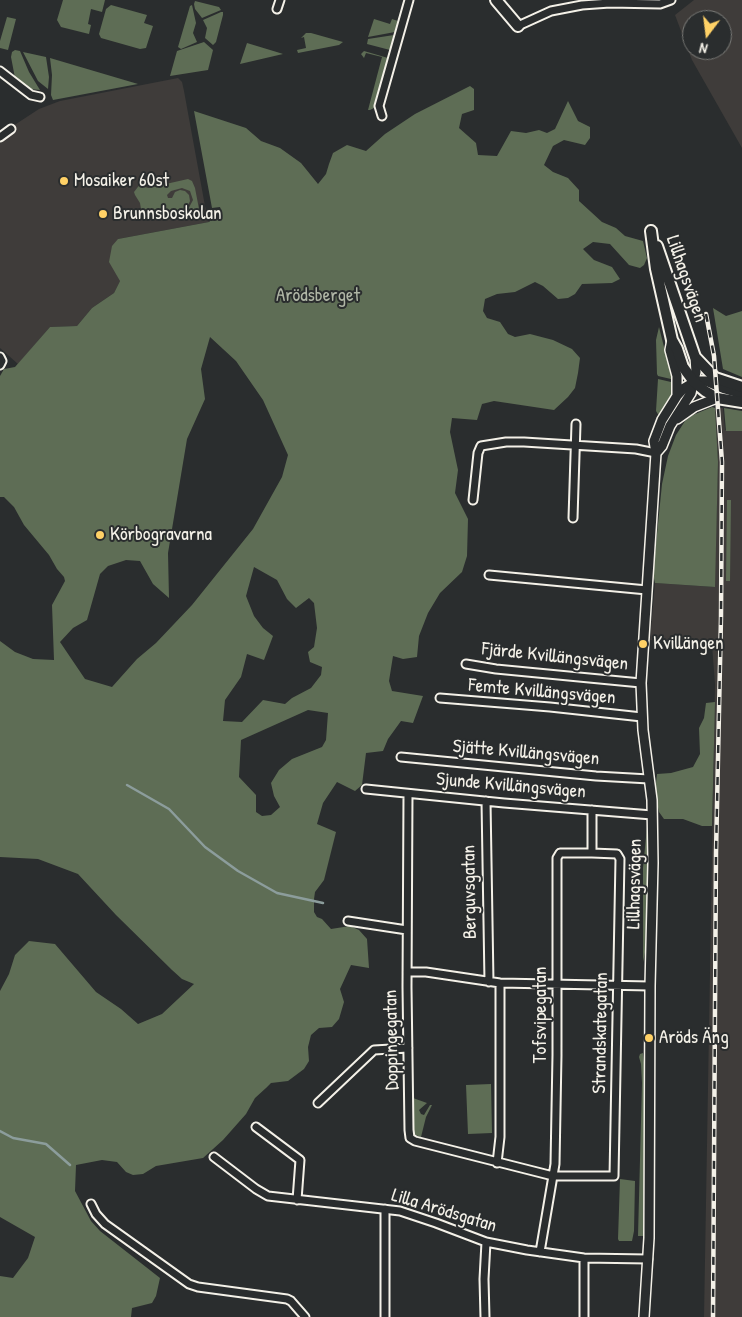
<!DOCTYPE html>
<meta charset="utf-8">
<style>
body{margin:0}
#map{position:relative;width:742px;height:1317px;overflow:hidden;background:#2a2d2e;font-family:"Patrick Hand",sans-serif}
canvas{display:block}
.north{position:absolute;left:682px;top:10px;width:50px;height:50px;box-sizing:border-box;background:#2a2d2e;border:1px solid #7b7b78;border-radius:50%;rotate:195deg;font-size:14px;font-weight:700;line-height:20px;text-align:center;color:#f4f1e8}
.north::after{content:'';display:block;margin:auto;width:18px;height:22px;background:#ffd166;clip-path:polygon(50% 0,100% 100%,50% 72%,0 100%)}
</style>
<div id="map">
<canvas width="742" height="1317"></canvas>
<div class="north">N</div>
</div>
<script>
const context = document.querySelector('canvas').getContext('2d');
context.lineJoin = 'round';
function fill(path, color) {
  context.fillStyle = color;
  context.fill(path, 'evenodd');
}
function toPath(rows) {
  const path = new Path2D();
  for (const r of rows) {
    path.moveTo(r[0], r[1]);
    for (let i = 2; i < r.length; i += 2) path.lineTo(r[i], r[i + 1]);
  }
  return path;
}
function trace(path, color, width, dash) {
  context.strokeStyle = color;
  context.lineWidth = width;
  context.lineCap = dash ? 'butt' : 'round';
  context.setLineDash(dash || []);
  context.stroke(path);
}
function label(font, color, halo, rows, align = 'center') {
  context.font = font + ' "Patrick Hand",sans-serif';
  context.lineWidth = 4;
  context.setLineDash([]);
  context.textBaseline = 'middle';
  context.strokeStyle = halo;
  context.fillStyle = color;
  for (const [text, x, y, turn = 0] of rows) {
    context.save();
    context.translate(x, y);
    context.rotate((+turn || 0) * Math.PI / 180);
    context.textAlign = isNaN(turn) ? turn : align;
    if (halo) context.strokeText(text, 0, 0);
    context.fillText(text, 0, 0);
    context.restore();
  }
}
const built = toPath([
 [694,0,742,0,742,148,692,60,675,15],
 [692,20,722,20,722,50,692,50],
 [178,78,182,82,184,91,205,206,209,222,118,239,120,281,114,293,92,308,77,326,50,327,18,364,0,348,0,137,16,124,39,109,60,101],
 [715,408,723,408,725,430,742,430,742,1317,704,1317,715,684,712,645,650,640,655,583,714,587,718,462]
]);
const green = toPath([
 [63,0,105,0,102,12,91,9,88,24,91,25,89,34,61,27,57,20],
 [195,1,219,7,221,10,202,18,195,9,194,4],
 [111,5,147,15,144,23,153,26,146,48,140,49,101,38,99,34,106,9],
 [192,5,196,23,193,33,197,42,181,49,178,47,190,6],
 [221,12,223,12,223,15,216,42,213,45,205,38,207,28,203,20],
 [7,17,16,19,8,50,0,48,0,41],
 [374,19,390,24,392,19,398,21,395,32,368,37],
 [306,33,311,33,343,42,339,45,298,53,297,50,306,48,304,37,301,38],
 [394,35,390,50,367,44,368,39],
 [204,42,213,50,208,70,170,76,177,51],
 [247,43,280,53,283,54,240,64],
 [15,50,20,51,29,72,40,90,30,89,15,78,11,57,12,52],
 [364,51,388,58,374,108,370,110,368,110,382,57,366,53,364,58,361,54],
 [23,52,46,57,49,77,48,89,38,81],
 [50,58,138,84,53,100,51,95,52,75],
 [470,86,474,89,474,110,462,114,459,128,476,143,478,155,497,156,511,131,526,133,539,130,547,133,555,129,568,101,578,121,590,127,590,138,585,145,564,140,553,146,544,165,553,172,568,178,579,190,579,201,602,222,616,228,625,236,643,241,647,258,644,265,640,268,629,265,610,244,593,242,583,249,594,260,612,267,620,279,612,283,582,284,575,294,568,298,558,299,543,286,535,282,515,292,497,294,485,299,483,311,487,318,500,322,508,334,515,337,530,334,553,340,572,349,580,358,578,373,575,388,568,397,554,410,494,401,482,404,477,420,452,418,450,432,458,470,455,493,468,519,467,556,462,572,440,593,428,613,419,636,417,657,403,659,393,656,389,681,392,691,423,696,413,723,401,721,388,739,383,751,366,753,362,785,355,791,337,782,323,803,317,824,336,832,324,880,315,892,314,899,314,912,317,917,322,919,331,929,350,926,359,930,367,939,369,968,351,965,340,989,344,1002,339,1019,332,1027,319,1028,311,1035,308,1047,309,1061,304,1069,288,1081,271,1083,266,1088,255,1098,246,1114,223,1140,203,1158,156,1166,143,1174,133,1175,126,1172,117,1162,102,1160,76,1165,75,1191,91,1221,100,1231,160,1278,156,1296,152,1303,132,1308,131,1317,0,1317,0,1276,13,1278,28,1258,35,1237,0,1217,0,991,9,974,15,955,29,941,55,944,96,992,121,1009,138,1024,162,1014,194,984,182,979,172,970,116,915,78,874,38,859,0,857,0,641,15,652,33,659,54,660,52,605,65,581,64,577,57,569,49,555,24,525,14,507,4,497,0,497,0,376,4,369,15,367,50,327,77,326,92,308,114,293,120,281,109,262,112,246,118,239,209,222,221,210,220,207,212,208,194,111,246,128,261,141,280,148,301,163,318,184,326,174,329,164,333,153,347,145,366,151,385,134,415,114],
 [210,337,236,361,263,400,288,455,282,477,253,529,192,605,156,643,137,659,112,687,85,679,60,642,73,628,87,620,100,574,108,566,126,560,140,561,153,584,169,598,168,553,187,439,205,399,201,369],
 [254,567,277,580,287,599,296,608,309,598,314,603,317,628,314,647,308,652,310,662,322,667,321,675,311,688,292,698,285,704,263,700,242,722,223,721,225,700,241,677,247,654,264,660,273,636,263,628,254,616,246,596],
 [308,710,328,713,326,740,322,747,292,759,279,770,271,783,274,796,280,807,271,815,262,816,256,812,256,795,239,777,241,740],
 [188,179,192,181,195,188,199,209,195,213,184,217,193,200,190,191,182,188,171,191,167,195,168,198,172,198,175,192,180,190,185,191,189,195,190,201,183,217,161,212,147,215,141,209,140,203,135,195,134,192,141,183,144,184,145,187,148,188],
 [713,308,726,316,742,311,742,377,723,369],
 [659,327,671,375,671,379,658,376,657,374,656,340],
 [658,379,671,382,673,389,673,395,659,416,656,411],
 [712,407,715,408,718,462,715,587,655,583,653,574,662,484,668,456,676,435,685,421,693,415],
 [724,408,742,411,742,431,726,431],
 [727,500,731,500,730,581,726,581],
 [715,702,712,826,702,826,683,819,664,819,659,812,655,792,657,774,671,773,693,767,700,754,699,728,704,718,706,703],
 [647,827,648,904,647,942,643,962,643,868],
 [643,1053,645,1071,646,1105,643,1236,638,1236,642,1083,641,1064,639,1057,640,1054],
 [491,1084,492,1133,468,1134,466,1085],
 [413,1098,427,1103,419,1110,421,1114,424,1115,430,1105,432,1105,426,1117,421,1137,413,1134],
 [620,1179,635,1181,634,1231,632,1241,619,1241,618,1239]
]);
const stream = toPath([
 [127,785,169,809,205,847,238,871,277,893,323,903],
 [0,1131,13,1138,46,1144,70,1165]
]);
const minor = toPath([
 [277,9,280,0],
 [518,26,551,11,582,5,610,3,660,4,671,0],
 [0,71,31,95,40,97],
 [382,116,379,106,409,0],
 [0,137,11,129],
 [0,357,2,361,0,365],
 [473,500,478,453,481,446,506,442,524,442,636,449,656,453],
 [573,518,576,424],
 [489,575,647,590],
 [466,664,496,669,641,683],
 [440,698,550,707,642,717],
 [401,757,596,776,649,779],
 [366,789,504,803,652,815],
 [408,794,407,987,409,1130,410,1138,415,1141,553,1176,614,1176,620,859,617,854,592,853],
 [486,801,489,982],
 [348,921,407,930],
 [407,972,426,972,500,983,650,986],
 [318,1103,374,1050,408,1048],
 [256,1127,300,1160,297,1200],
 [214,1157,256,1189,268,1196,400,1211,436,1223,486,1242,527,1250,584,1258,648,1259],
 [497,1163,500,1137,500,983],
 [91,1204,96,1214,105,1224,189,1284,198,1287,287,1299,291,1301,305,1317],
 [385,1209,385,1317],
 [540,1252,555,1164,557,1055,557,858,560,853,592,853,592,810],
 [485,1317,484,1279,486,1242],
 [584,1317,584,1258]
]);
const tertiary = toPath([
 [672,340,670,350,677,376,677,396],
 [677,419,694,407,717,398],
 [656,453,662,446,670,426,691,393,696,372,695,357],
 [644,1317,649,1238,650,986,653,863,652,800,643,730,641,683,656,453,654,441,662,420,677,396,684,388,689,385,698,381,706,381,725,389,742,394]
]);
const secondary = toPath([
 [496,0,518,26],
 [651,231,656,269,672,340,677,349,683,367,694,382,705,391,717,398,742,402],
 [657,246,695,357,715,378,742,387]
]);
const rail = toPath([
 [706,314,714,356,722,462,721,617,716,853,713,1317]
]);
const markers = [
 [64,181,5,"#ffd166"],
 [103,214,5,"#ffd166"],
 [100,535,5,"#ffd166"],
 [643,644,5,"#ffd166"],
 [649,1038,5,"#ffd166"]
];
const poiNames = [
 ["Mosaiker 60st",74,181],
 ["Brunnsboskolan",113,214],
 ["Körbogravarna",110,535],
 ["Kvillängen",653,644],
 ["Aröds Äng",659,1038]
];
const streetNames = [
 ["Lillhagsvägen",686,279,71],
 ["Fjärde Kvillängsvägen",555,657,6],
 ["Femte Kvillängsvägen",542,692,5],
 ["Sjätte Kvillängsvägen",526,753,5],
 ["Sjunde Kvillängsvägen",511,786,5],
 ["Lillhagsvägen",635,884,-89],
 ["Berguvsgatan",470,892,-91],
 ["Tofsvipegatan",541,1015,-90],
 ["Strandskategatan",601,1033,-89],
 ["Doppingegatan",392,1040,-91],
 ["Lilla Arödsgatan",444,1211,17]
];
const parkNames = [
 ["Arödsberget",318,296]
];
fill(built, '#3f3c3a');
fill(green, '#5e6d55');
trace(stream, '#8c9d9c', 2.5);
trace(minor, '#f4f1e8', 11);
trace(tertiary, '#f4f1e8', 12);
trace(secondary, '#f4f1e8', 14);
trace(minor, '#2a2d2e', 7);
trace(tertiary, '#2a2d2e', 9);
trace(secondary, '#2a2d2e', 10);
trace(rail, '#f4f1e8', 4.5);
trace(rail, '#2a2d2e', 2.5, [8]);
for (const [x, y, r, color] of markers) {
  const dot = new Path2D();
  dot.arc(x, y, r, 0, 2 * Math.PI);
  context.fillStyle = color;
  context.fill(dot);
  trace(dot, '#2a2d2e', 2);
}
label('19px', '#f4f1e8', '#2a2d2e', poiNames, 'left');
label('19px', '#f4f1e8', '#2a2d2e', streetNames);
label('19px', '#b0b6a6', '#2a2d2e', parkNames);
</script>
